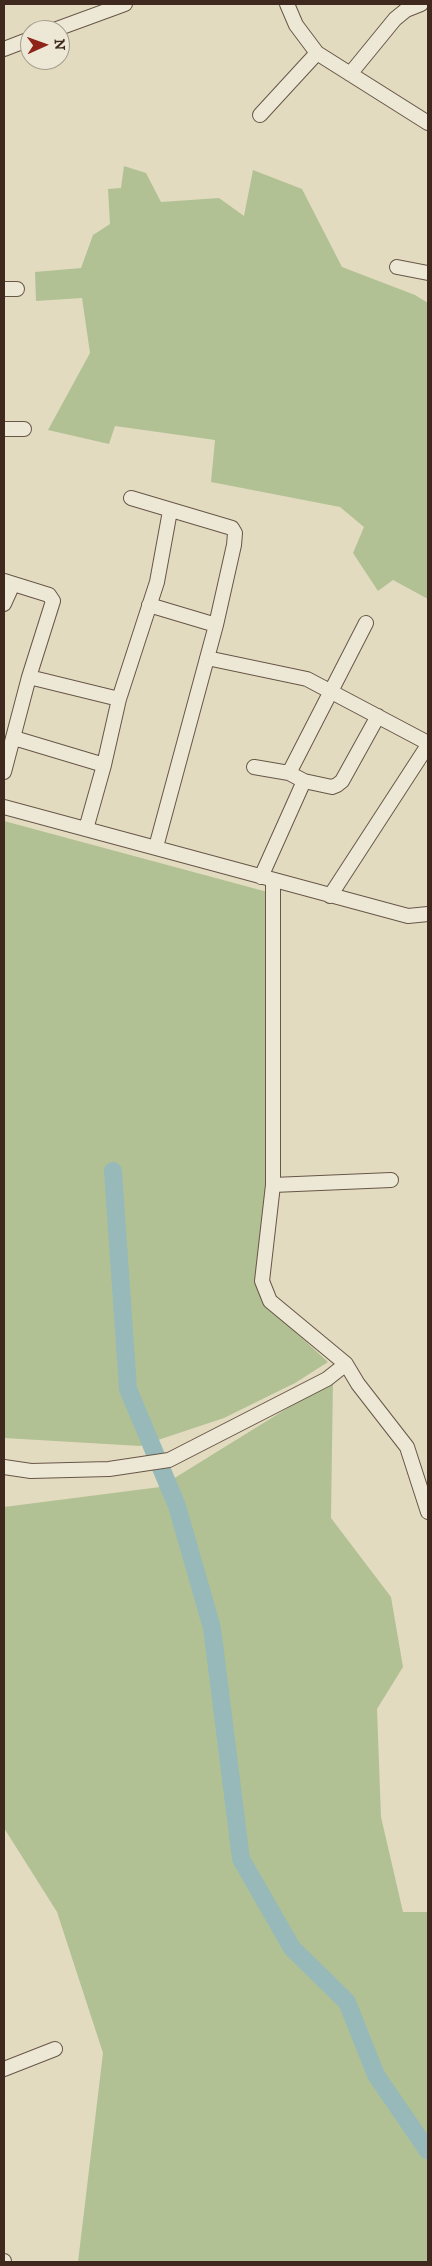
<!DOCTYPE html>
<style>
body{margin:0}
#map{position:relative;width:432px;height:2266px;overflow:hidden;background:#e3dbc0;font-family:"IM FELL DW Pica",serif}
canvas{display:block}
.frame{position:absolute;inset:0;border:5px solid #3f291f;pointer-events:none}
.north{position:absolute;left:20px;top:20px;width:50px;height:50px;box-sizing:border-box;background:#ede8d6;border:1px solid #a79c8d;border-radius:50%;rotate:88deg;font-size:14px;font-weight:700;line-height:20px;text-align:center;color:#3f291f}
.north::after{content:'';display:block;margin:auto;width:18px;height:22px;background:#8f2418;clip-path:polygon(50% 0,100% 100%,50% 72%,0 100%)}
</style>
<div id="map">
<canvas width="432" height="2266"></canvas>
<div class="frame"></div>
<div class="north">N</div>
</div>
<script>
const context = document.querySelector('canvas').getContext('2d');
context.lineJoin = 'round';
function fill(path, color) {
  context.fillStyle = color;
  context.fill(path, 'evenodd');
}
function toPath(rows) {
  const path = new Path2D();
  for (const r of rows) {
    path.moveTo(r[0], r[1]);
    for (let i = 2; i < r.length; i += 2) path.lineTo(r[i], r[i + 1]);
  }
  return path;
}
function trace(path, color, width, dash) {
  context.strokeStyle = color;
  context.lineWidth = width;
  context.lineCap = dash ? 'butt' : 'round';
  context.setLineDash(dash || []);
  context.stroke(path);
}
const green = toPath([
 [124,166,146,173,161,202,219,198,244,216,253,170,302,189,342,267,415,295,428,303,428,599,393,580,378,591,353,553,364,527,340,507,211,482,215,440,115,426,109,444,48,430,90,353,82,298,36,301,35,272,81,268,93,235,110,224,108,189,121,188],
 [4,821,275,894,266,1305,328,1362,295,1383,224,1418,140,1446,4,1438],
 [333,1380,331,1518,391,1597,403,1667,377,1709,381,1817,403,1912,428,1912,428,2262,78,2262,103,2053,57,1912,4,1828,4,1507,160,1487]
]);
const canal = toPath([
 [113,1171,128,1389,177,1506,212,1628,241,1859,292,1948,347,2002,376,2075,428,2151]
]);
const street = toPath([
 [287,4,296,25,317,53,428,123],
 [54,30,125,4],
 [4,49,30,39],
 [350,74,395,19,406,10,421,4],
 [260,115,317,53],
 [397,267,428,273],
 [4,289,17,289],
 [4,429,24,429],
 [131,498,232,528,235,533,234,545,216,625,156,847],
 [4,581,49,595,53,601,29,677,4,772],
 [4,604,13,584],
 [149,605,216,625],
 [207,658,307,679,428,743],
 [29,677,119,699],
 [14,738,104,765],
 [254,767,289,773,304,781,332,787,337,785,342,781,378,716],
 [289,773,366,623],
 [4,807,408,916,428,914],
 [86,829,104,765,119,699,157,582,170,511],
 [261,877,304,781],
 [273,881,273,1185,262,1281,270,1301,346,1364,358,1384,407,1447,428,1512],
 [330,896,428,745],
 [273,1185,391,1180],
 [4,1467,31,1471,109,1469,169,1460,327,1379,346,1364],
 [4,2069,55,2049],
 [4,2261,4,2262]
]);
fill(green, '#b1c194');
trace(canal, '#97b9b9', 18);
trace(street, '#685647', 16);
trace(street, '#ede8d6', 14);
</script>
